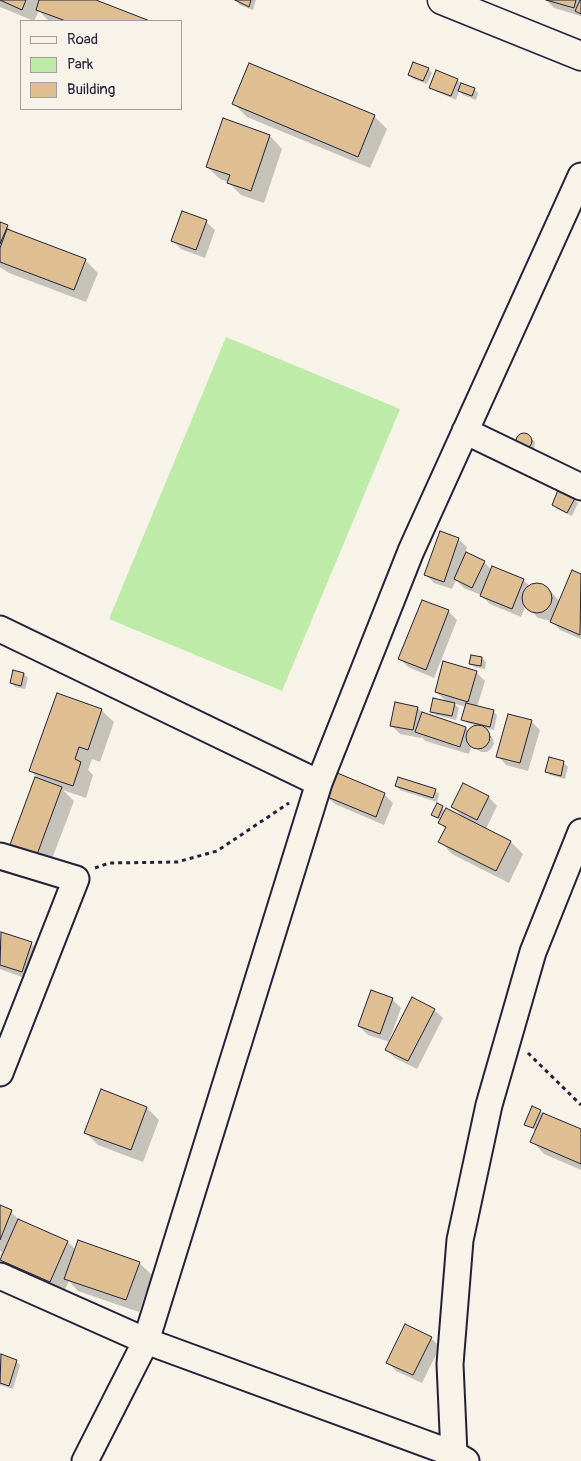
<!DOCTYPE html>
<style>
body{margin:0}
#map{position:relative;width:581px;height:1461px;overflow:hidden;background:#f7f3e8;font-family:Pangolin,sans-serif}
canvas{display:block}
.legend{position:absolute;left:20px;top:20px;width:162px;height:90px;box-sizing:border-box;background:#f7f3e8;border:1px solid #a29fa3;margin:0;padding:6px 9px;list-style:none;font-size:15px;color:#22223b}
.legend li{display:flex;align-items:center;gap:10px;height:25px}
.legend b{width:25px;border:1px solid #a29fa3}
</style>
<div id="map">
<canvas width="581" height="1461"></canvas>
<ul class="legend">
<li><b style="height:6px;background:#f7f3e8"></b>Road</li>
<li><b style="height:14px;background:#bfeba8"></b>Park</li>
<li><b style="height:14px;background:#dfbf92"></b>Building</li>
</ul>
</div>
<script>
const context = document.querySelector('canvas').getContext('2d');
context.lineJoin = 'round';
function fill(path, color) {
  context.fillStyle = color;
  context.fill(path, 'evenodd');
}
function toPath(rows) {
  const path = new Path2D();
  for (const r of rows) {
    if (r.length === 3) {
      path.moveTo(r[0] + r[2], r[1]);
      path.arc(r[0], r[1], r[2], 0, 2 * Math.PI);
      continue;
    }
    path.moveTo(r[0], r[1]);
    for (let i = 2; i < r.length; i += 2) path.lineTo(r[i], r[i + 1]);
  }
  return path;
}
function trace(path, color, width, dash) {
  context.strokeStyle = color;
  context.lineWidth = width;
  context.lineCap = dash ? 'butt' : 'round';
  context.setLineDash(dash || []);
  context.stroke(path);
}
const green = toPath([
 [226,337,400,409,282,691,109,619]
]);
const shadow = toPath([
 [0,0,92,0,147,21,49,21,39,11,34,21,0,7],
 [236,0,256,0,253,10,240,5],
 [546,0,581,0,581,16,554,8],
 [428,69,432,73,427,84,413,79,409,75],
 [457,80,462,84,474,89,478,93,476,100,463,95,459,90,456,100,435,91,431,87],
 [234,104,374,116,387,129,370,168,247,117],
 [223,120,270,136,282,149,264,203,241,195,228,182,220,179,207,167],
 [206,222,215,230,205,258,181,249,173,241],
 [0,223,7,226,13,232,85,260,98,273,86,302,9,273,0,267],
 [523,434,527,435,535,442,534,450,531,452,518,444,519,436],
 [574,499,578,503,572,516,557,509,553,505],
 [458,539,467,547,465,553,484,562,492,570,523,580,530,586,540,584,546,586,560,602,573,571,581,575,581,639,560,630,552,621,538,618,526,605,521,617,490,604,481,595,464,588,456,580,452,589,434,583,426,575],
 [422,601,449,612,457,620,434,678,408,667,399,658],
 [482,658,486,662,485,669,474,667,470,663],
 [476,672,485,681,477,707,493,711,497,715,494,730,484,728,493,739,494,744,491,749,487,752,481,752,472,745,469,754,425,741,422,737,421,738,400,734,391,725,418,708,424,714,466,728,469,731,477,726,467,723,463,719,466,707,453,703,459,708,456,720,436,715,432,711,447,702,436,692],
 [24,674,28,678,25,689,15,687,11,682],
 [101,710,114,722,100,762,92,759,88,770,93,775,86,798,63,790,74,801,47,872,22,862,40,780,31,771],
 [531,721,540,730,528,771,506,765,498,756],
 [564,763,568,767,565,779,550,775,546,771],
 [335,774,385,795,393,803,384,825,335,804,326,796],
 [463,785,489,797,497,806,486,829,511,842,523,854,509,883,452,854,440,841,446,829,440,823,441,821,433,815,437,805,446,811,463,817,453,807],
 [396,786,435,790,439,794,437,802,400,790],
 [2,934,31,943,39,952,30,980,0,969,0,939],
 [392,999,401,1008,389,1041,390,1042,434,1010,443,1018,417,1069,395,1058,386,1049,390,1042,368,1035,359,1026],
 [147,1108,159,1120,143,1162,98,1145,86,1133],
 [540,1111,543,1114,581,1131,581,1170,544,1154,532,1141,536,1131,526,1124],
 [0,1207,11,1212,20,1221,68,1242,76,1250,139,1263,152,1275,139,1312,78,1291,69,1281,63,1294,13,1272,1,1259,2,1257,0,1256,2,1252,0,1251],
 [431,1338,440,1347,422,1383,396,1371,388,1362],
 [2,1356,16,1361,20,1365,13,1389,0,1385,0,1361]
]);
const building = toPath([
 [0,0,26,0,22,10,0,0],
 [39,0,96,0,150,21,66,21,36,10,39,0],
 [235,0,251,0,249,7,235,0],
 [546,0,576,0,574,8,546,0],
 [580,0,581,0,581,14,575,11,580,0],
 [413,62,429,68,423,81,408,75,413,62],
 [249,63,375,115,358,157,232,104,249,63],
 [436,70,458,79,451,96,429,88,436,70],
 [461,83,475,88,472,96,458,91,461,83],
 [223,118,270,135,251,191,227,183,230,175,206,167,223,118],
 [182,211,207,220,196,250,171,241,182,211],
 [0,222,8,225,0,244,0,222],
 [7,229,86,259,74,290,0,262,0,248,7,229],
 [524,441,8],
 [558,490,575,498,567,513,552,505,558,490],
 [440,531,459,538,444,582,424,575,440,531],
 [466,552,485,561,472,588,454,579,466,552],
 [492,566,524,579,512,609,480,596,492,566],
 [572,570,581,574,580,635,550,622,572,570],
 [537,598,15],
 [422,600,449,610,426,670,398,659,422,600],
 [471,655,482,657,481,666,469,664,471,655],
 [443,661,477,671,468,702,435,692,443,661],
 [13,670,24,673,21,686,10,683,13,670],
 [57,693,102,709,88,750,79,747,75,759,81,762,73,786,29,771,57,693],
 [433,698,455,703,452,716,430,712,433,698],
 [395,702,418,707,413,730,390,726,395,702],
 [466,703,494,710,490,727,461,720,466,703],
 [422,712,466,727,460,747,415,732,422,712],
 [508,714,532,720,520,763,496,757,508,714],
 [478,737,12],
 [549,757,564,761,561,776,545,772,549,757],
 [335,772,385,793,376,817,325,796,335,772],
 [35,777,62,787,35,860,8,850,35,777],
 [398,777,436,789,433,798,395,786,398,777],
 [463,783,489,796,477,820,451,807,463,783],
 [437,803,443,806,438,818,431,815,437,803],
 [446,808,511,841,496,871,438,842,446,827,438,823,446,808],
 [1,932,32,942,22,972,0,965,1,932],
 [371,990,393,998,380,1034,358,1026,371,990],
 [412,997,435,1009,408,1061,385,1050,412,997],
 [101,1089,147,1107,131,1150,84,1133,101,1089],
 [532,1106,541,1110,533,1128,524,1125,532,1106],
 [543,1113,581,1129,581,1164,530,1142,543,1113],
 [0,1205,12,1210,0,1240,0,1205],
 [18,1219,68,1241,50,1282,0,1260,18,1219],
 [78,1240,140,1262,126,1300,64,1279,78,1240],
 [405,1324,432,1337,413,1375,386,1363,405,1324],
 [1,1354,17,1360,9,1386,0,1383,1,1354]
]);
const path = toPath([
 [95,868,109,863,177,862,217,851,289,803],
 [528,1053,581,1105]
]);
const minor = toPath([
 [465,431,581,487],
 [0,629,319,783],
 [0,856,76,879,0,1073],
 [0,1276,146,1341,85,1461],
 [454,1454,450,1364,460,1240,489,1105,533,952,581,832],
 [466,1461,454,1454,146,1341,319,783,411,551,581,176]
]);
const tertiary = toPath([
 [442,0,581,56]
]);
fill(green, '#bfeba8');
fill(shadow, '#0003');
fill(building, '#dfbf92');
trace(building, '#22223b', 1);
trace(minor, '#22223b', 29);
trace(tertiary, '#22223b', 31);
trace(path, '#22223b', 3, [4, 4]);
trace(minor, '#f7f3e8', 25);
trace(tertiary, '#f7f3e8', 28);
</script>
